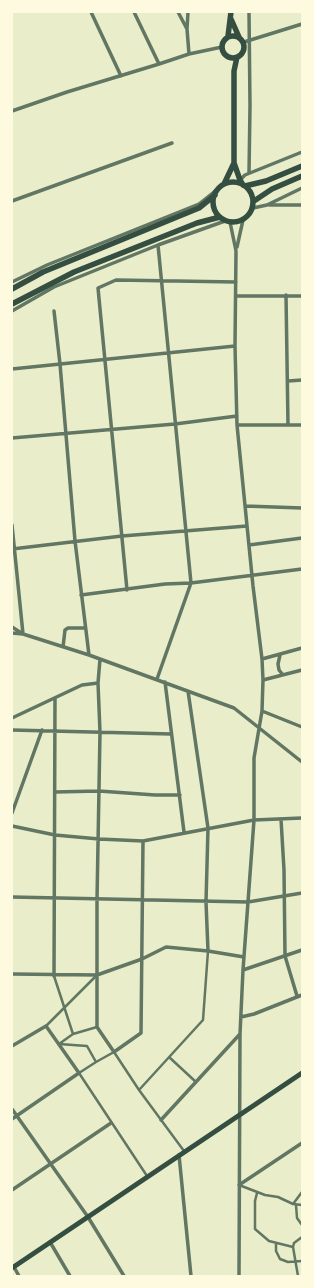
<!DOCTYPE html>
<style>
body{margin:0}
#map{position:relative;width:314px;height:1288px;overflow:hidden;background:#e9edc9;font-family:Quicksand,sans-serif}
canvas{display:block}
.frame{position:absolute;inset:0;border:13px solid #fefae0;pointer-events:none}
</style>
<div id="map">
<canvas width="314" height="1288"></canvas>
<div class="frame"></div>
</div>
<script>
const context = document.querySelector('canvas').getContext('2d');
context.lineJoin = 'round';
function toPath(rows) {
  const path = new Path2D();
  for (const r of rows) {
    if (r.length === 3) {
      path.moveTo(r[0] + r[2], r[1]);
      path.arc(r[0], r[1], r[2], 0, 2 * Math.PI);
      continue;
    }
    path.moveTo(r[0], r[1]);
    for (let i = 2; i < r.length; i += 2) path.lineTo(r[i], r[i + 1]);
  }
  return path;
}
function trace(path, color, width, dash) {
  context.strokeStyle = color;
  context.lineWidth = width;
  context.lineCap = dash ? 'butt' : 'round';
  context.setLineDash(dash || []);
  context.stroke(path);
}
const pedestrian = toPath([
 [54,976,73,1034,59,1044,87,1046,96,1062,114,1052,139,1090,184,1151],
 [46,1026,97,975],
 [73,1034,97,1027],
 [169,1057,196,1082],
 [96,1062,79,1073,147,1176],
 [139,1090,203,1020,208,951],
 [239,1185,265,1195,278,1197,293,1204,302,1205],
 [257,1193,255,1201,255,1229,269,1241,293,1247],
 [293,1204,302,1192],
 [296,1205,297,1218,302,1225],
 [276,1243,276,1251,280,1259,288,1262,302,1261],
 [298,1276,293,1247,294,1243,302,1237]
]);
const minor = toPath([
 [91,12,121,76],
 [134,12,159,64],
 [178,12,187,29],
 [188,12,187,29,189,54],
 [249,12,250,106,249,173],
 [244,42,302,24],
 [12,111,67,92,159,64,189,54,222,47],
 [240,180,245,175,302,152],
 [12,201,172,143],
 [269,205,302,205],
 [253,208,267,205,302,188],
 [230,222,236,251,235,346,237,425,253,586,262,659,263,680,262,711,254,758,254,820,243,970,240,1034,239,1276],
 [237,247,243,220],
 [12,282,47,265,199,204,219,188],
 [286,295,288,425],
 [236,296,302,296],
 [12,311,54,287,158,245,225,221],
 [54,311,60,364,75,541,89,655],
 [12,369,235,346],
 [288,381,302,380],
 [237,425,302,425],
 [12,438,175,424,237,416],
 [245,506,302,508],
 [12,525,23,634,12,633],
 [249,545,302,538],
 [12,549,122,536,247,526],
 [127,590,98,288,116,280,236,282],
 [81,595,165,584,191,583,302,569],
 [12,627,23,634,89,655,234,708,302,762],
 [63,647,65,630,68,628,85,628],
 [280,655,278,664,279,670,283,675],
 [262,659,302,648],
 [157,679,191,583,158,245],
 [263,680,302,670],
 [165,682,184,832],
 [98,683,100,732,97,900,97,1027,114,1052,141,1033,143,841],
 [188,691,208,828,206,902,208,951],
 [262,711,302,727],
 [12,718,82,685,98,683,100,659],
 [12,730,171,734],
 [55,792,99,791,155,795,180,795],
 [12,813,42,730],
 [281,819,284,870,285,956,297,996],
 [12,826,55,835,99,839,143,841,254,820,302,818],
 [12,897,248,902,302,893],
 [243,970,302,950],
 [12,974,97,975,142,959,166,947,208,951,244,957],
 [54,976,55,698],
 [241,1017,254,1014,302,995],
 [12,1046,46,1026,79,1073,12,1119],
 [12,1109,88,1217,124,1276],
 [161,1120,240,1034],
 [179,1155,191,1276],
 [239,1185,302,1143],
 [12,1190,111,1123],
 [50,1242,70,1276],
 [14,1267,19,1276]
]);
const secondary = toPath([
 [12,1268,302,1073]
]);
const primary = toPath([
 [231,19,239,37],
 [233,47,11],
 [228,36,231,12],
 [237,57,234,71,234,163,240,180,243,185],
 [233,202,20],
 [224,184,234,163],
 [245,186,266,181,302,166],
 [254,201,272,189,302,176],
 [12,289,43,272,199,208,215,195],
 [12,304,74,272,197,223,220,217]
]);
trace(pedestrian, '#617663', 2.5);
trace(minor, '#617663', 3.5);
trace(secondary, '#344e41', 5);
trace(primary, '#344e41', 5.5);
</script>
